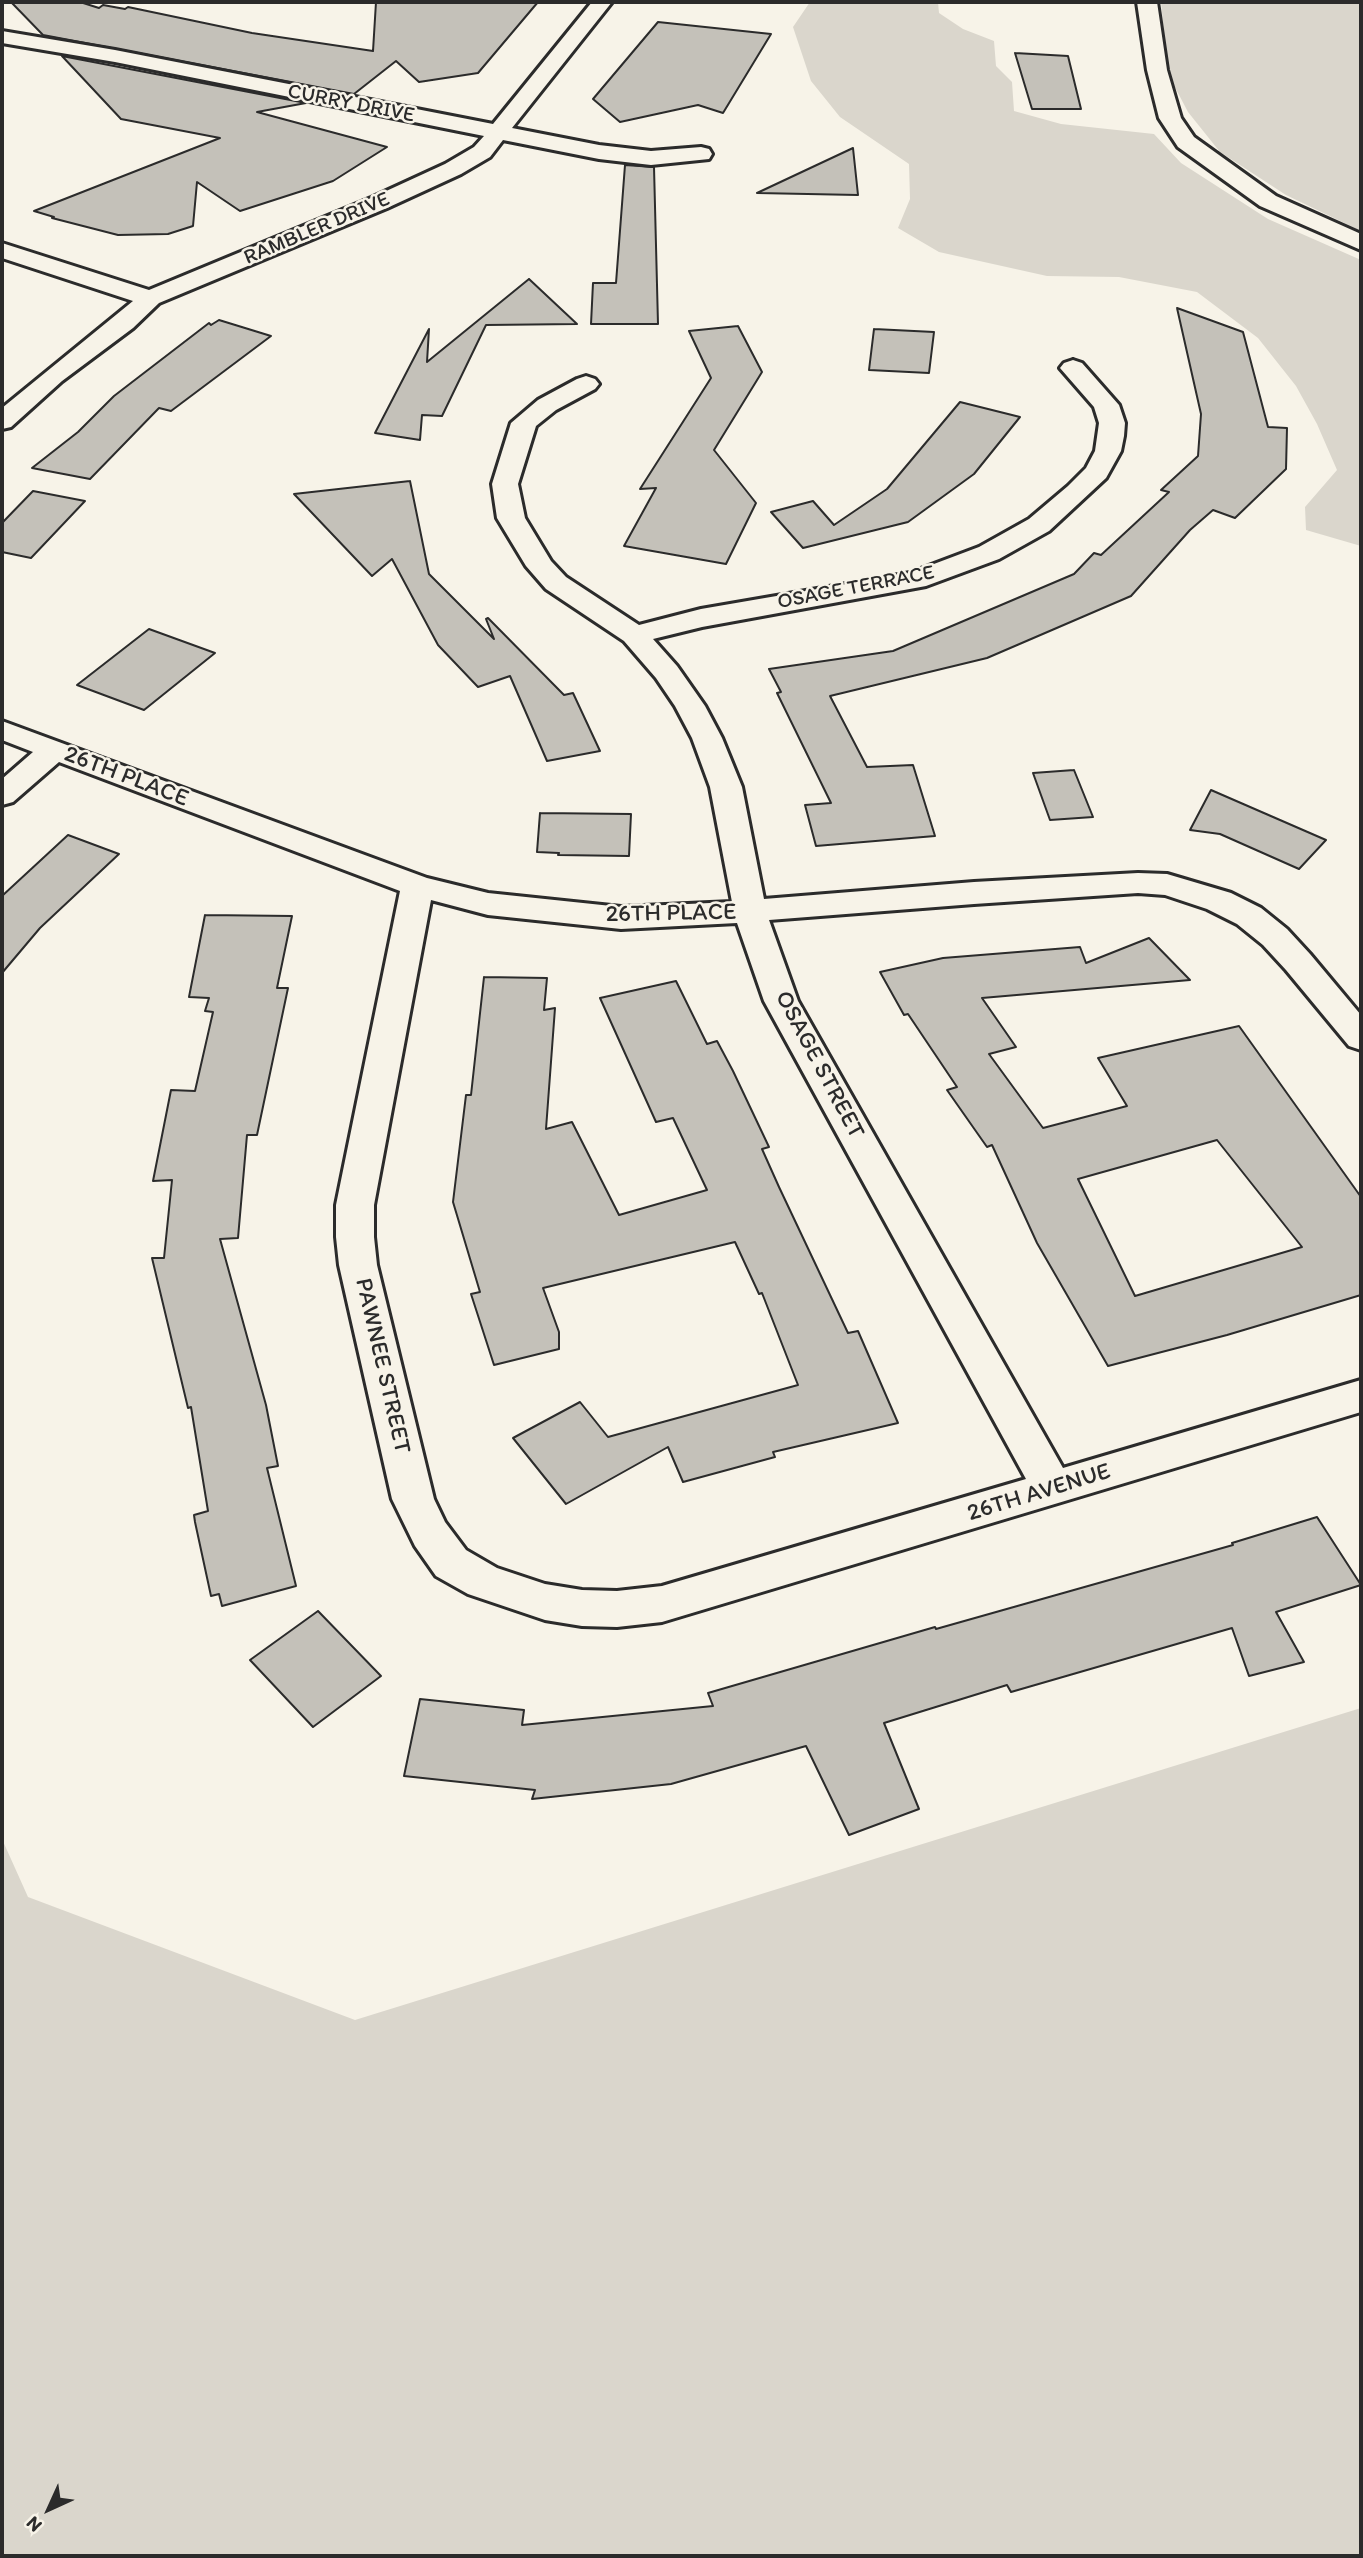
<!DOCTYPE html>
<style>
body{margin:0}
#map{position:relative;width:1363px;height:2558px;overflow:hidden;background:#f7f3e8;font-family:Itim,sans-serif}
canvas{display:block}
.frame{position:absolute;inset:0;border:4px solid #2b2b2b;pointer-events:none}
.north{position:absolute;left:14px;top:2474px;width:70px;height:70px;-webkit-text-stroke:5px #f7f3e8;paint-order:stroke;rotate:225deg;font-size:19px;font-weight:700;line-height:28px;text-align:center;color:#2b2b2b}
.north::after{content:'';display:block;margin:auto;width:24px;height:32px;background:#2b2b2b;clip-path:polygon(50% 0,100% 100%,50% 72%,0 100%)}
</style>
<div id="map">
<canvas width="1363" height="2558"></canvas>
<div class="frame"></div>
<div class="north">N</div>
</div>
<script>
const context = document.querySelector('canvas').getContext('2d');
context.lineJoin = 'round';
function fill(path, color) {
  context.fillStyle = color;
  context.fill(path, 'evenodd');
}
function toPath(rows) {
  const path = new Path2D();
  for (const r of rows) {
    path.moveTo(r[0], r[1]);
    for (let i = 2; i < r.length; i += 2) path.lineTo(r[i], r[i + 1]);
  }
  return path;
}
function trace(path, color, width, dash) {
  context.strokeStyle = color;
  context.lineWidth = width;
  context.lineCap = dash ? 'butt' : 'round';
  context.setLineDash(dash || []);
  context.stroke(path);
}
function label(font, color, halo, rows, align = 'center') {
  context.font = font + ' Itim,sans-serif';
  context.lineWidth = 5;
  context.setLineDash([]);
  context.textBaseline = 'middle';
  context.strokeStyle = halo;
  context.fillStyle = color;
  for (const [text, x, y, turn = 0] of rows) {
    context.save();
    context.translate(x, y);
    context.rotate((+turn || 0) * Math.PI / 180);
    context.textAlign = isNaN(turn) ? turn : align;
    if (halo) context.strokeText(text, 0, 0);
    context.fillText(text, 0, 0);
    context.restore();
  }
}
const green = toPath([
 [810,2,938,2,939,13,963,29,994,41,996,66,1012,82,1014,111,1061,124,1154,134,1181,163,1268,219,1361,260,1361,546,1306,530,1305,507,1337,470,1317,424,1296,386,1258,338,1197,292,1119,277,1047,276,939,252,898,228,910,199,909,164,840,117,811,81,793,27],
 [1161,2,1361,2,1361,231,1286,195,1220,152,1188,112,1168,74],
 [1361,1708,1361,2556,2,2556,2,1839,28,1897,355,2020]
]);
const building = toPath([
 [11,2,80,2,99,8,103,5,125,9,128,7,252,33,373,51,376,2,538,2,478,73,419,82,396,61,354,94,43,35,11,2],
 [658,22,771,34,723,113,698,105,620,122,593,99,658,22],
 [1015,53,1068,56,1081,109,1032,109,1015,53],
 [62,56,306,103,257,112,387,147,333,181,240,211,197,182,193,226,168,234,118,235,52,218,54,217,34,211,220,138,121,119,62,56],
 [853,148,858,195,757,193,853,148],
 [625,165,654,167,658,324,591,324,593,283,616,283,625,165],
 [529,279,577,324,486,325,442,416,422,415,420,440,375,433,429,329,427,362,529,279],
 [1177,308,1243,332,1268,427,1287,428,1286,469,1235,518,1213,510,1190,530,1131,596,987,658,830,696,867,767,913,765,935,836,816,846,805,805,831,803,777,693,781,692,769,669,893,651,1074,574,1094,553,1101,555,1169,492,1161,490,1198,456,1201,414,1177,308],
 [219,320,271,336,171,411,159,408,90,479,32,468,78,432,114,396,209,323,211,325,219,320],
 [738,326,762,372,714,450,756,503,726,564,624,546,656,488,640,489,711,378,689,331,738,326],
 [874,329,934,332,929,373,869,370,874,329],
 [960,402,1020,417,974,474,908,522,803,548,771,512,813,501,834,525,887,489,960,402],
 [410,481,429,574,494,639,486,619,488,618,564,695,573,693,600,751,547,761,510,676,478,687,438,645,392,559,372,576,294,494,410,481],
 [33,491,85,501,31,558,2,552,2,523,33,491],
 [149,629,215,653,144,710,77,685,149,629],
 [1074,770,1093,817,1050,820,1033,773,1074,770],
 [1211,790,1326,840,1299,869,1220,834,1190,830,1211,790],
 [540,813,631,814,629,856,558,855,559,853,537,852,540,813],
 [68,835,119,854,40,928,2,973,2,896,68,835],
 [205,915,292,916,277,988,288,988,257,1135,247,1135,238,1238,220,1239,266,1405,278,1466,267,1468,296,1586,222,1606,219,1594,211,1596,195,1522,194,1515,208,1511,191,1407,188,1408,152,1258,164,1258,172,1180,153,1181,171,1090,195,1091,213,1012,205,1011,209,998,189,997,205,915],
 [1149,938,1190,980,982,998,1016,1047,989,1054,1043,1128,1127,1106,1098,1058,1239,1026,1361,1197,1361,1295,1227,1335,1108,1366,1037,1243,992,1145,987,1147,947,1090,957,1087,908,1014,904,1015,880,972,943,958,1080,947,1086,963,1149,938],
 [1217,1140,1302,1247,1135,1296,1078,1179,1217,1140],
 [484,977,547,978,544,1010,555,1008,546,1129,572,1122,619,1215,707,1190,673,1118,656,1122,600,998,676,981,707,1044,717,1041,733,1071,769,1147,762,1149,779,1187,848,1333,858,1331,898,1423,773,1452,775,1457,683,1482,668,1447,566,1504,513,1438,580,1402,608,1437,798,1385,762,1293,759,1294,735,1242,543,1288,559,1332,559,1349,494,1365,471,1294,480,1292,453,1202,466,1095,471,1095,484,977],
 [1317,1517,1361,1585,1276,1612,1304,1662,1249,1676,1232,1628,1011,1692,1007,1685,884,1723,919,1809,849,1835,806,1746,671,1784,532,1799,535,1790,404,1776,420,1699,524,1710,522,1725,713,1706,708,1693,935,1627,936,1629,1233,1545,1232,1543,1317,1517],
 [318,1611,381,1676,313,1727,250,1660,318,1611]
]);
const minor = toPath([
 [592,2,612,2,512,128,599,145,651,151,701,147,709,149,712,154,709,159,651,165,599,159,503,140,490,157,461,174,387,208,159,303,133,328,62,381,11,427,2,429,2,408,133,301,2,258,2,243,149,290,371,198,445,164,474,147,484,136,115,62,2,43,2,31,115,50,493,124,592,2],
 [1137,2,1157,2,1167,70,1181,118,1194,137,1276,196,1361,234,1361,250,1260,206,1178,147,1159,118,1147,70,1137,2],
 [1073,360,1082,363,1119,405,1125,423,1124,436,1121,451,1106,478,1049,531,999,559,926,586,702,627,653,639,677,666,705,706,722,738,742,787,764,899,974,882,1138,873,1167,874,1231,893,1261,908,1287,929,1310,954,1361,1015,1361,1050,1349,1046,1286,970,1263,945,1237,924,1207,909,1165,895,1138,893,974,904,769,920,798,1001,1063,1468,1361,1380,1361,1412,662,1622,617,1627,582,1626,545,1620,468,1594,436,1576,415,1546,392,1499,339,1265,336,1237,336,1205,400,891,59,762,13,802,2,805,2,779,33,752,2,740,2,721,427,878,488,893,621,907,732,902,710,787,692,738,675,706,656,678,624,641,546,589,526,566,497,518,492,484,511,423,538,400,577,379,586,376,595,379,599,384,595,389,556,410,536,426,518,484,525,518,551,561,566,577,639,625,701,609,910,573,979,547,1029,519,1068,486,1086,468,1095,451,1099,423,1094,407,1060,368,1064,363,1073,360],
 [431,900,488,915,621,929,737,923,764,1001,1026,1479,662,1586,617,1591,582,1590,545,1584,497,1568,466,1550,445,1522,434,1499,377,1265,374,1237,374,1205,431,900]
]);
const farStreetnames = [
 ["CURRY DRIVE",351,104,11],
 ["RAMBLER DRIVE",317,229,-23],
 ["OSAGE TERRACE",856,588,-11]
];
const streetNames = [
 ["26TH PLACE",126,777,21],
 ["26TH PLACE",671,914,-1],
 ["OSAGE STREET",819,1065,62],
 ["PAWNEE STREET",382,1366,77],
 ["26TH AVENUE",1039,1493,-17]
];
fill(green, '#dad6cc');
fill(building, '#c4c1b9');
trace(building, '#2b2b2b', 2);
trace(minor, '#2b2b2b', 6);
fill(minor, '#f7f3e8');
label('21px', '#2b2b2b', '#f7f3e8', farStreetnames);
label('24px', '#2b2b2b', '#f7f3e8', streetNames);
</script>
